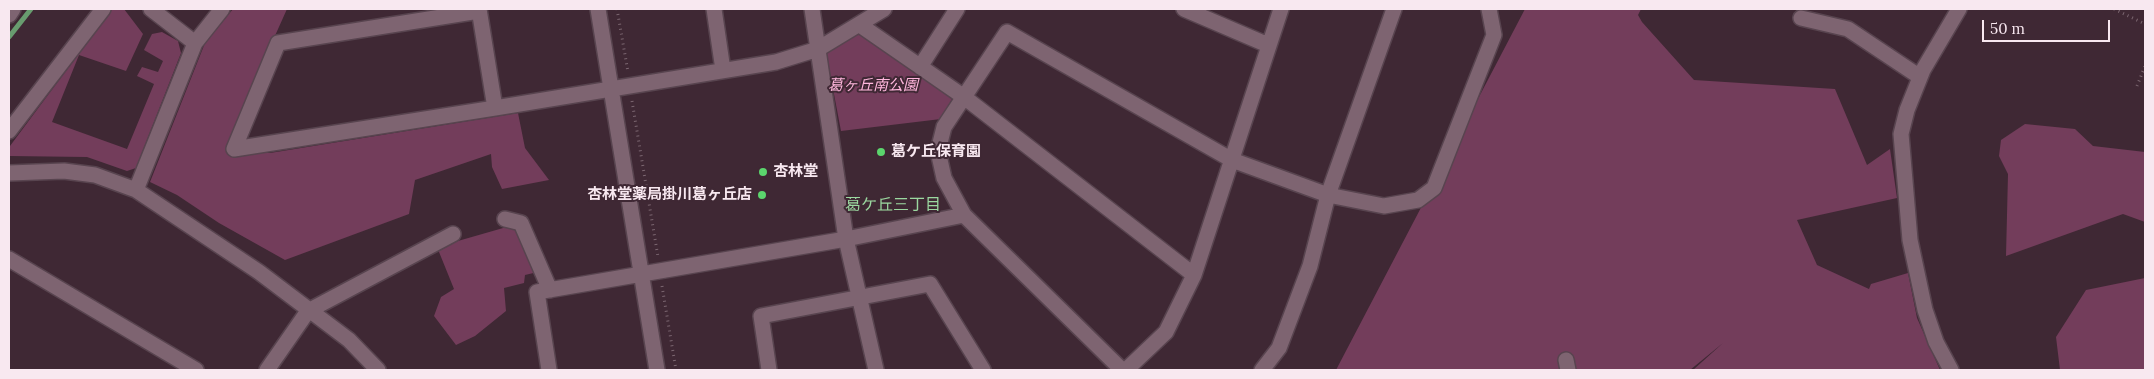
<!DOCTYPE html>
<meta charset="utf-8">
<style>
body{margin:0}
#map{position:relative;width:2154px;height:379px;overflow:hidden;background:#3f2834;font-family:Lora,serif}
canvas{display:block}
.frame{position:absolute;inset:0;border:10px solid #f8e8f0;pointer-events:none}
.scale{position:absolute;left:1982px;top:20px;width:128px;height:22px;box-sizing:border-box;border:2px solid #f8e8f0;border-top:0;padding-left:6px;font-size:15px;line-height:18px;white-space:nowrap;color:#f8e8f0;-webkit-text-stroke:4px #3f2834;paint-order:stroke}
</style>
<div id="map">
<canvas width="2154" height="379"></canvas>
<div class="frame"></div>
<div class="scale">50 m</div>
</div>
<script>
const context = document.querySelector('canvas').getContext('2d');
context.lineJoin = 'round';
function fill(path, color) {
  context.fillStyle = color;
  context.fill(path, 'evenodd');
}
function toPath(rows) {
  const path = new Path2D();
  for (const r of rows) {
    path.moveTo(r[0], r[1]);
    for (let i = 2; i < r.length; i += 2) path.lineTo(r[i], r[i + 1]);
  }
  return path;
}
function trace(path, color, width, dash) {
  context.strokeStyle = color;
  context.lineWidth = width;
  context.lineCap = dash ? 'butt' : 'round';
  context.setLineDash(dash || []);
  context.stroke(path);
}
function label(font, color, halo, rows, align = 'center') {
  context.font = font + ' Lora,"Noto Sans JP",serif';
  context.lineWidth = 4;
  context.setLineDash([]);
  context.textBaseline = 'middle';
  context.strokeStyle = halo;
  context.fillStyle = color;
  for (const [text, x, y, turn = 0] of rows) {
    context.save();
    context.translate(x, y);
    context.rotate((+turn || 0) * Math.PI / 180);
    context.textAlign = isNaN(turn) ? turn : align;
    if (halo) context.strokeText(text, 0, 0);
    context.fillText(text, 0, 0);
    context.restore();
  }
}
const green = toPath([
 [112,9,124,9,143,34,126,71,79,55,52,122,127,149,154,84,137,76,142,67,158,72,163,61,144,50,152,34,162,32,178,41,181,53,136,168,127,171,87,157,9,156,10,146],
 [233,9,287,9,248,96,230,153,270,153,518,113,525,148,549,180,502,189,492,167,491,154,415,180,409,214,285,260,219,223,177,195,150,182,205,43],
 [1525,9,1641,9,1638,15,1642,22,1694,80,1835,89,1867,165,1890,149,1897,198,1797,220,1817,265,1869,289,1871,284,1908,273,1917,318,1940,370,1693,370,1723,343,1690,370,1336,370],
 [863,27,953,97,941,119,841,131,826,52],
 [2025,124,2075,129,2093,146,2145,152,2145,222,2123,214,2006,256,2008,174,1999,156,2001,140],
 [524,222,542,271,525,275,524,283,504,288,506,311,475,336,456,345,434,316,441,297,454,289,437,247],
 [2145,278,2145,370,2060,370,2056,337,2086,290]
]);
const stream = toPath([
 [9,37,31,9]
]);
const path = toPath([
 [617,9,628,72],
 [2114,9,2145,24],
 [2137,86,2145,66],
 [632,101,658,257],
 [662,286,676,370]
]);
const minor = toPath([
 [151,9,195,43],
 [479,9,495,108,776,62,818,49,884,9],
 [598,9,657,370],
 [714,9,723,70],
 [812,9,846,239,876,370],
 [1184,9,1268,45],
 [479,11,278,43,234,149,495,108],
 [9,15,13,9],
 [1801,18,1848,29,1920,77],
 [860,25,964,97,1194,275],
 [920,67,957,9],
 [9,131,103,9],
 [9,173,64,171,95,175,136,190,259,272,349,340,378,370],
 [136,190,195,43,222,9],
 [505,219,521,223,550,290],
 [9,259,196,370],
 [1566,360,1568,370],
 [267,370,308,311,453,234],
 [549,370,537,292,846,239,964,215],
 [769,370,761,316,930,284,983,370],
 [1122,370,964,215,944,178,938,151,944,127,1007,32,1232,160,1328,195,1384,206,1418,200,1434,188,1494,35,1489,9],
 [1126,370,1166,332,1194,275,1281,9],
 [1262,370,1279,348,1310,266,1328,195,1394,9],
 [1951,370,1936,342,1925,310,1910,240,1901,134,1907,110,1923,70,1959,9]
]);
const markers = [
 [881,152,5,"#5bd56d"],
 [763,172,5,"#5bd56d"],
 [762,195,5,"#5bd56d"]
];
const parkNames = [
 ["葛ヶ丘南公園",873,86]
];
const poiNames = [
 ["葛ケ丘保育園",891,152],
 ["杏林堂",773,172],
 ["杏林堂薬局掛川葛ヶ丘店",752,195,"right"]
];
const neighbourhoodNames = [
 ["葛ケ丘三丁目",893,205]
];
fill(green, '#733d5b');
trace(stream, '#689c6f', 5);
trace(minor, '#58444f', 18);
trace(path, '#7b6670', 3, [1, 4]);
trace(minor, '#7e6471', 15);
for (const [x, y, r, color] of markers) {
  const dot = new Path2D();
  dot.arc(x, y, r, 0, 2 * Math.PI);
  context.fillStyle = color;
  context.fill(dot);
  trace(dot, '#3f2834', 2);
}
label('italic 15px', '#ffb7dd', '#3f2834', parkNames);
label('bold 15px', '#f8e8f0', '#3f2834', poiNames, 'left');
label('16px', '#9bd8a0', '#3f2834', neighbourhoodNames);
</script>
